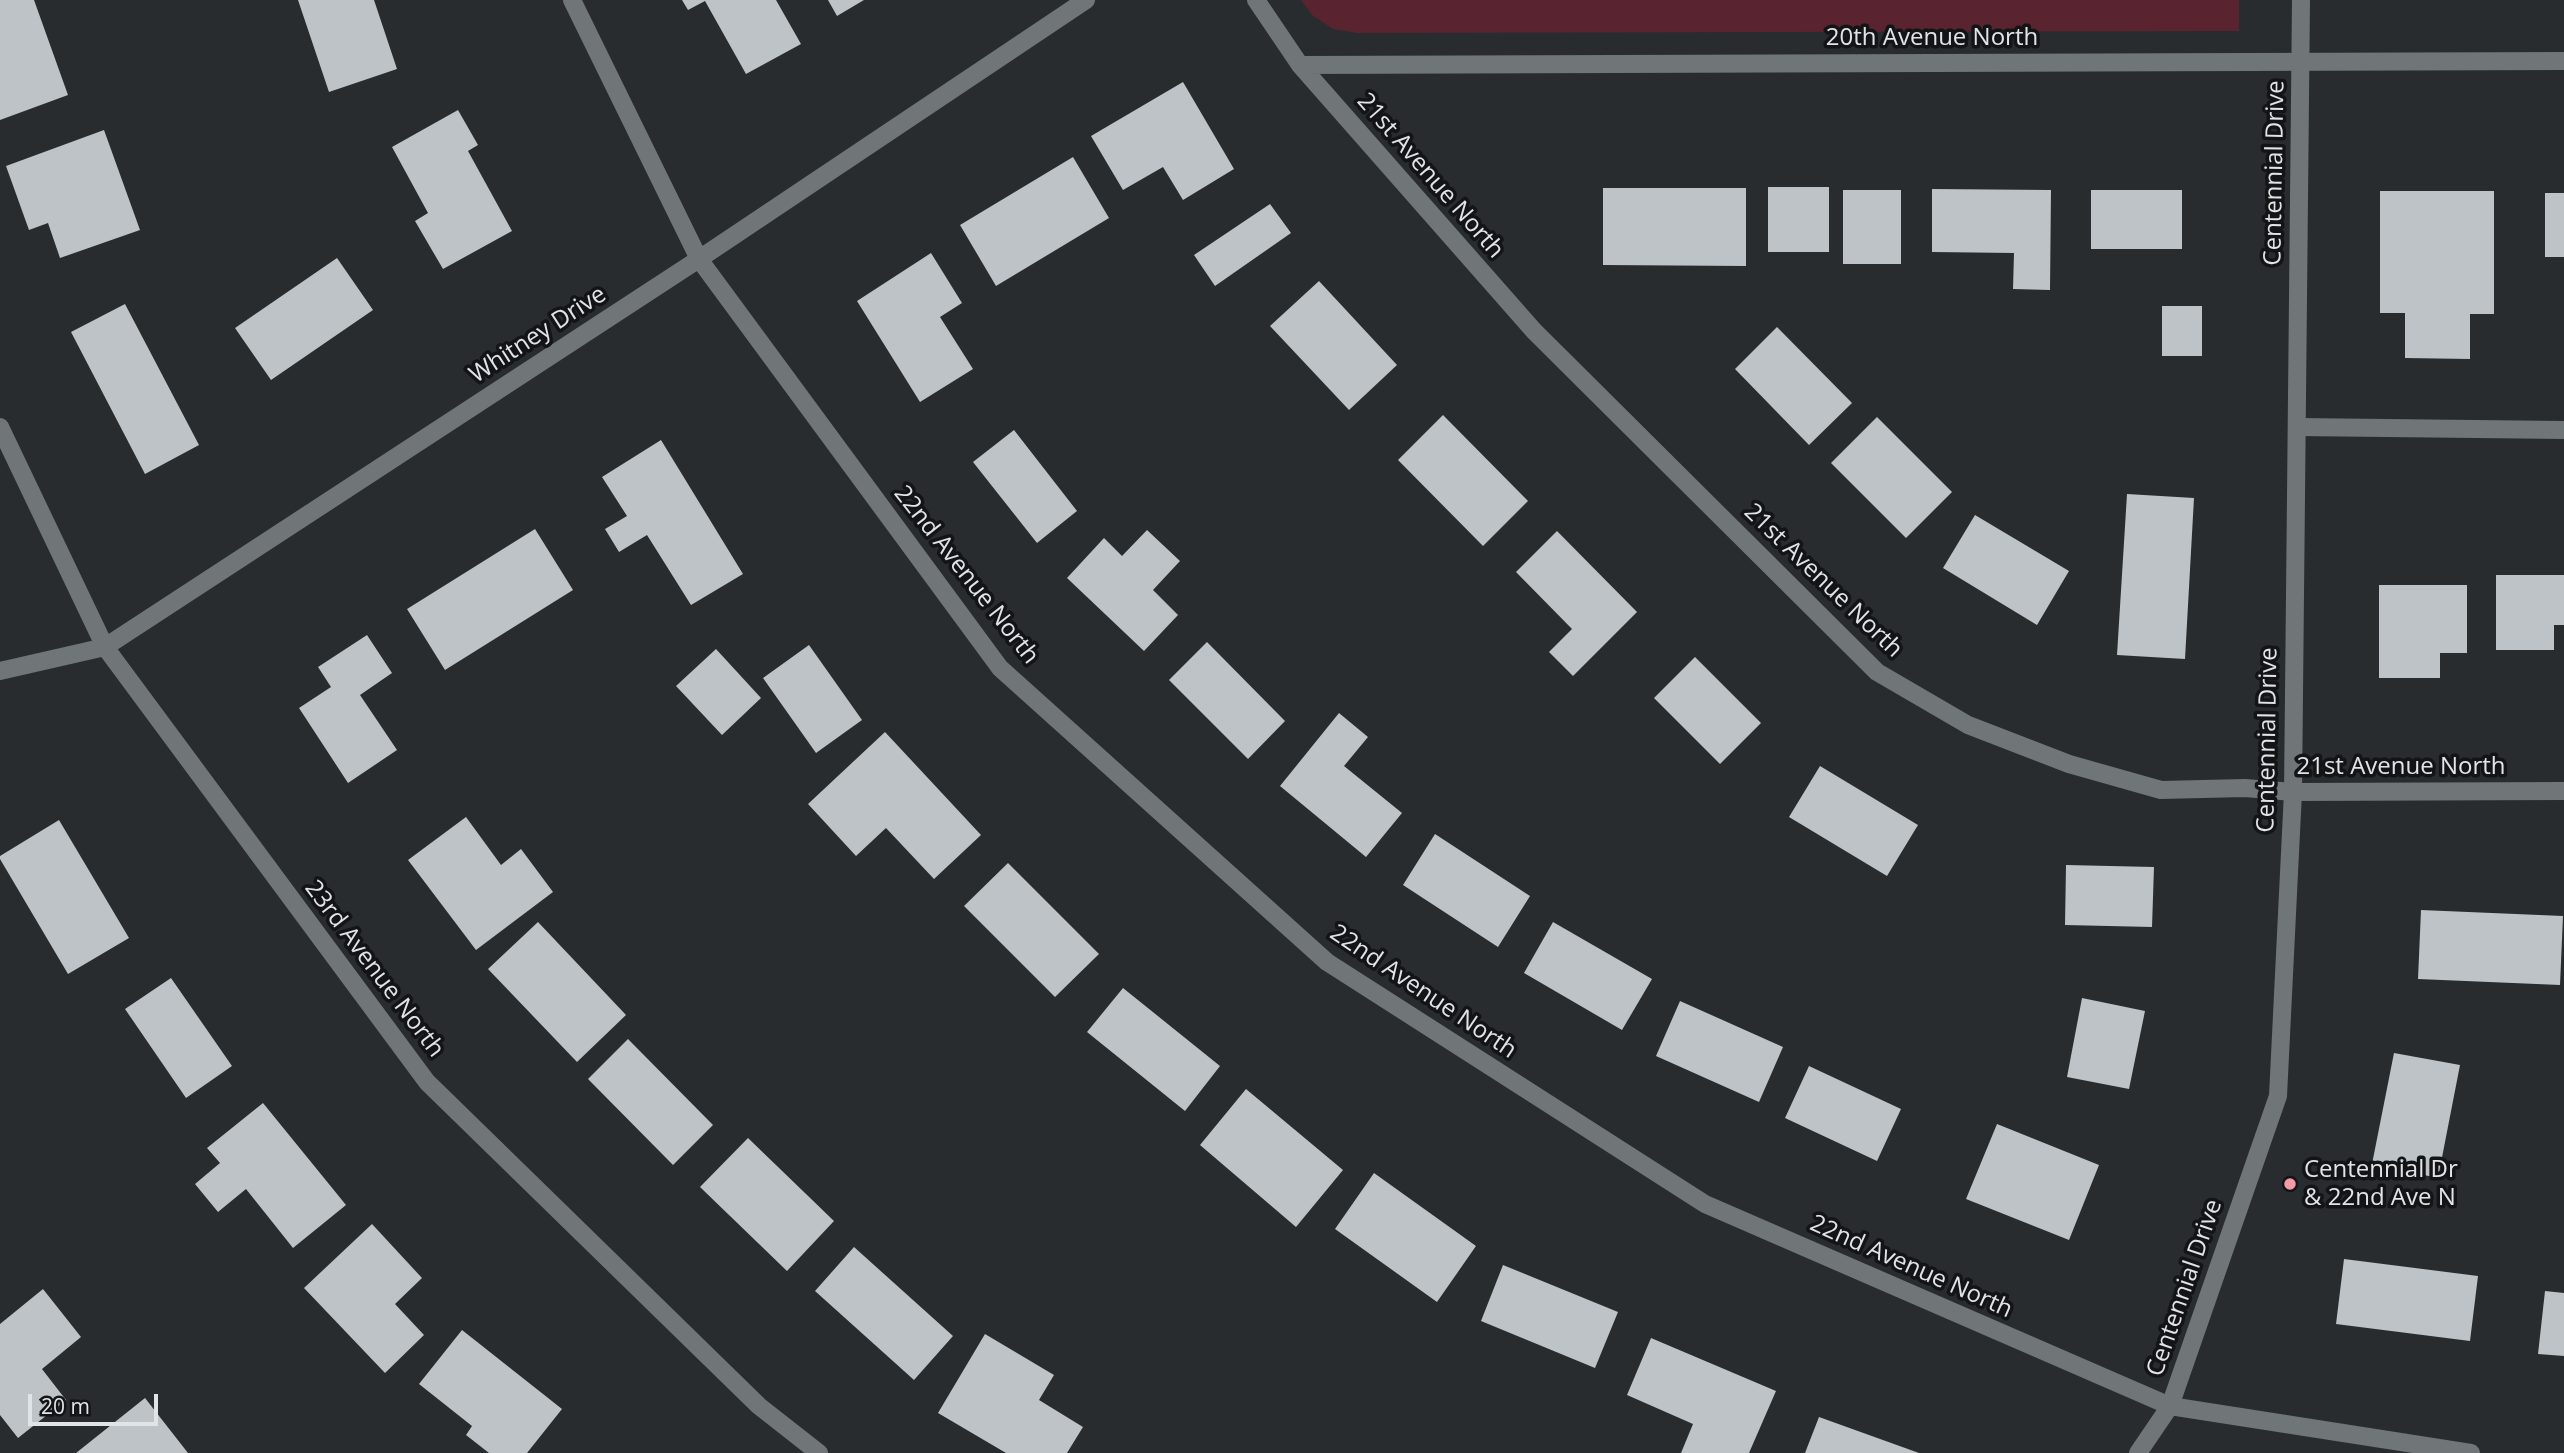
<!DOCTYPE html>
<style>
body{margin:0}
#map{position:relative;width:2564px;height:1453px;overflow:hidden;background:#282c2f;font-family:"Open Sans",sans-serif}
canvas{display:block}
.scale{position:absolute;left:28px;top:1394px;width:130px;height:32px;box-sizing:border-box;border:4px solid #e1e4e6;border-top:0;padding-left:9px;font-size:21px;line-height:24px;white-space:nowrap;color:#e1e4e6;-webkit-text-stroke:5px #121415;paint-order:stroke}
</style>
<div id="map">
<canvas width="2564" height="1453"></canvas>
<div class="scale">20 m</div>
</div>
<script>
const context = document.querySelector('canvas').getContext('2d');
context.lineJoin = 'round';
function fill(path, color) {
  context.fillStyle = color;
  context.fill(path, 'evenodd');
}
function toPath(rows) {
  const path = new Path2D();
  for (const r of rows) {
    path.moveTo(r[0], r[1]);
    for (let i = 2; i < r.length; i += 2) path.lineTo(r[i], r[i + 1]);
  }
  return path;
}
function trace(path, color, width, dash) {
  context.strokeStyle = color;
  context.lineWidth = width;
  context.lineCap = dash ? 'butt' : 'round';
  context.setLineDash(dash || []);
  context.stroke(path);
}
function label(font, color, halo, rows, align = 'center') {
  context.font = font + ' "Open Sans",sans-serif';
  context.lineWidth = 7;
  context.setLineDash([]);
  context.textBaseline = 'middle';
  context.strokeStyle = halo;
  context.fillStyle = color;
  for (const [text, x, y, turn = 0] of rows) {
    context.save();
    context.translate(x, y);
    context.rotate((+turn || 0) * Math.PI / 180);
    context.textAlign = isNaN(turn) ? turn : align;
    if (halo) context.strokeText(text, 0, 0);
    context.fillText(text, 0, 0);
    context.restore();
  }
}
const green = toPath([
 [1301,0,2239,0,2239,31,1357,33,1333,29,1312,15]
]);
const building = toPath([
 [0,0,34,0,68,95,0,120],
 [298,0,374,0,397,69,329,92],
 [682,0,776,0,801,44,746,74,705,1,688,10],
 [828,0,864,0,837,16],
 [1183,82,1234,169,1183,200,1163,167,1123,190,1091,136],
 [458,110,478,145,468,151,512,231,443,269,415,221,428,213,392,147],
 [104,130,140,230,60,258,48,223,29,230,6,166],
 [1073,157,1109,218,996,286,960,225],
 [1768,187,1829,187,1829,252,1768,252],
 [1603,188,1746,188,1746,266,1603,265],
 [1932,189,2051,190,2050,290,2013,289,2014,253,1932,252],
 [1843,190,1901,190,1901,264,1843,264],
 [2091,190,2182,190,2182,249,2091,249],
 [2380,191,2494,191,2494,314,2470,314,2470,359,2405,358,2405,313,2380,313],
 [2545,193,2564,193,2564,257,2545,257],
 [1270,204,1291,233,1215,286,1194,255],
 [931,253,962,303,940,317,973,369,920,402,857,301],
 [337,258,373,310,271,380,235,328],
 [1319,281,1397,365,1349,410,1270,326],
 [125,304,199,445,145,474,71,332],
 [2162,306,2202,306,2202,356,2162,356],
 [1777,327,1852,403,1809,445,1735,369],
 [1443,415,1528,501,1483,546,1398,460],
 [1877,417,1952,492,1906,538,1831,463],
 [1014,430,1077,511,1037,543,973,462],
 [661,440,743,574,691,605,647,535,619,552,605,529,627,516,602,477],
 [2127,494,2194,498,2185,659,2117,655],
 [1975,515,2069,571,2037,625,1943,568],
 [535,529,573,590,445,670,407,609],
 [1147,530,1180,561,1153,590,1178,615,1144,651,1067,578,1104,538,1122,556],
 [1557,531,1637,612,1573,676,1549,652,1572,629,1516,572],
 [2496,575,2564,575,2564,625,2554,625,2554,650,2496,650],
 [2379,585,2467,585,2467,653,2440,653,2440,678,2379,678],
 [367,635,392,673,360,695,397,750,348,783,299,708,331,687,318,667],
 [1207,642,1285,721,1248,759,1169,680],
 [809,645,862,720,816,753,763,678],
 [716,649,761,698,722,735,676,686],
 [1695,657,1761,723,1720,764,1654,698],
 [1339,713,1368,737,1344,766,1402,813,1366,857,1280,786],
 [885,732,981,835,934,879,886,828,856,856,808,804],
 [1820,766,1918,825,1887,876,1789,817],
 [466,817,501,865,521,849,553,892,476,950,408,860],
 [59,820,129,938,68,974,0,859,0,856],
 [1435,834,1530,896,1498,947,1403,885],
 [1008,863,1099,954,1055,997,964,906],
 [2066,865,2154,867,2152,927,2065,925],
 [2421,910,2563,916,2560,985,2418,979],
 [538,922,626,1015,577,1062,488,969],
 [1553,922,1652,979,1622,1030,1524,973],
 [171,978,232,1066,186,1098,125,1009],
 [1123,988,1220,1066,1185,1111,1087,1032],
 [2082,998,2145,1011,2129,1089,2067,1077],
 [1680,1001,1783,1047,1759,1102,1656,1056],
 [628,1039,713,1125,673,1165,588,1079],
 [2394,1053,2460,1065,2438,1178,2372,1164],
 [1809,1066,1901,1109,1877,1161,1785,1118],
 [1246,1089,1343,1170,1296,1227,1200,1145],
 [263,1103,346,1205,293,1248,246,1189,218,1212,195,1184,220,1163,207,1148],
 [1997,1124,2099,1165,2069,1240,1966,1199],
 [748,1138,834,1221,787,1271,700,1187],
 [1374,1173,1476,1246,1437,1302,1335,1229],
 [372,1224,422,1278,395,1304,424,1335,385,1373,304,1288],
 [854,1247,953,1336,914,1380,815,1291],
 [2344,1259,2478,1276,2470,1341,2336,1324],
 [1503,1265,1618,1312,1595,1368,1481,1321],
 [43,1289,81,1337,42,1369,66,1400,18,1438,0,1415,0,1324],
 [2545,1291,2564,1293,2564,1356,2538,1354],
 [462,1330,562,1409,527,1453,489,1453,466,1435,472,1426,419,1384],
 [985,1334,1054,1375,1039,1400,1083,1427,1067,1453,1006,1453,938,1413],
 [1651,1338,1776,1391,1749,1453,1681,1453,1693,1424,1627,1395],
 [145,1398,188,1453,76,1453],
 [1819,1417,1919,1453,1805,1453]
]);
const service = toPath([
 [2297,427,2564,430]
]);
const minor = toPath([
 [572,0,699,259,1000,668,1327,962,1705,1204,2170,1406,2471,1453],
 [1256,0,1300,65,1534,331,1877,672,1968,725,2069,764,2161,790,2245,788,2293,792,2564,791],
 [1300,65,2564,61],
 [0,427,105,647,427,1082,759,1406,819,1453],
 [0,671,105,647,699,259,1086,0],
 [2138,1453,2170,1406]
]);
const tertiary = toPath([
 [2170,1406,2278,1096,2293,792,2301,0]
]);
const markers = [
 [2290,1184,7,"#f39aa9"]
];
const streetNames = [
 ["20th Avenue North",1932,38],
 ["Centennial Drive",2275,173,-89],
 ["21st Avenue North",1430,176,49],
 ["Whitney Drive",538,335,-33],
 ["22nd Avenue North",966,575,52],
 ["21st Avenue North",1823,581,44],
 ["Centennial Drive",2268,740,-89],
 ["21st Avenue North",2401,767],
 ["23rd Avenue North",374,969,53],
 ["22nd Avenue North",1423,992,34],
 ["22nd Avenue North",1911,1267,24],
 ["Centennial Drive",2185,1288,-71]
];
const poiNames = [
 ["Centennial Dr",2304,1170],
 ["& 22nd Ave N",2304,1198]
];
fill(green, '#59232f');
fill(building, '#bdc3c6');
trace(service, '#707578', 18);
trace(minor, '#707578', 18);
trace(tertiary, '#707578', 18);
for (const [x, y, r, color] of markers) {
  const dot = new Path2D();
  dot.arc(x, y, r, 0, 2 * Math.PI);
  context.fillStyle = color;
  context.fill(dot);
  trace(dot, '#121415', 2.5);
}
label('24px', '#e1e4e6', '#121415', streetNames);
label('24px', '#e1e4e6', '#121415', poiNames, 'left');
</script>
